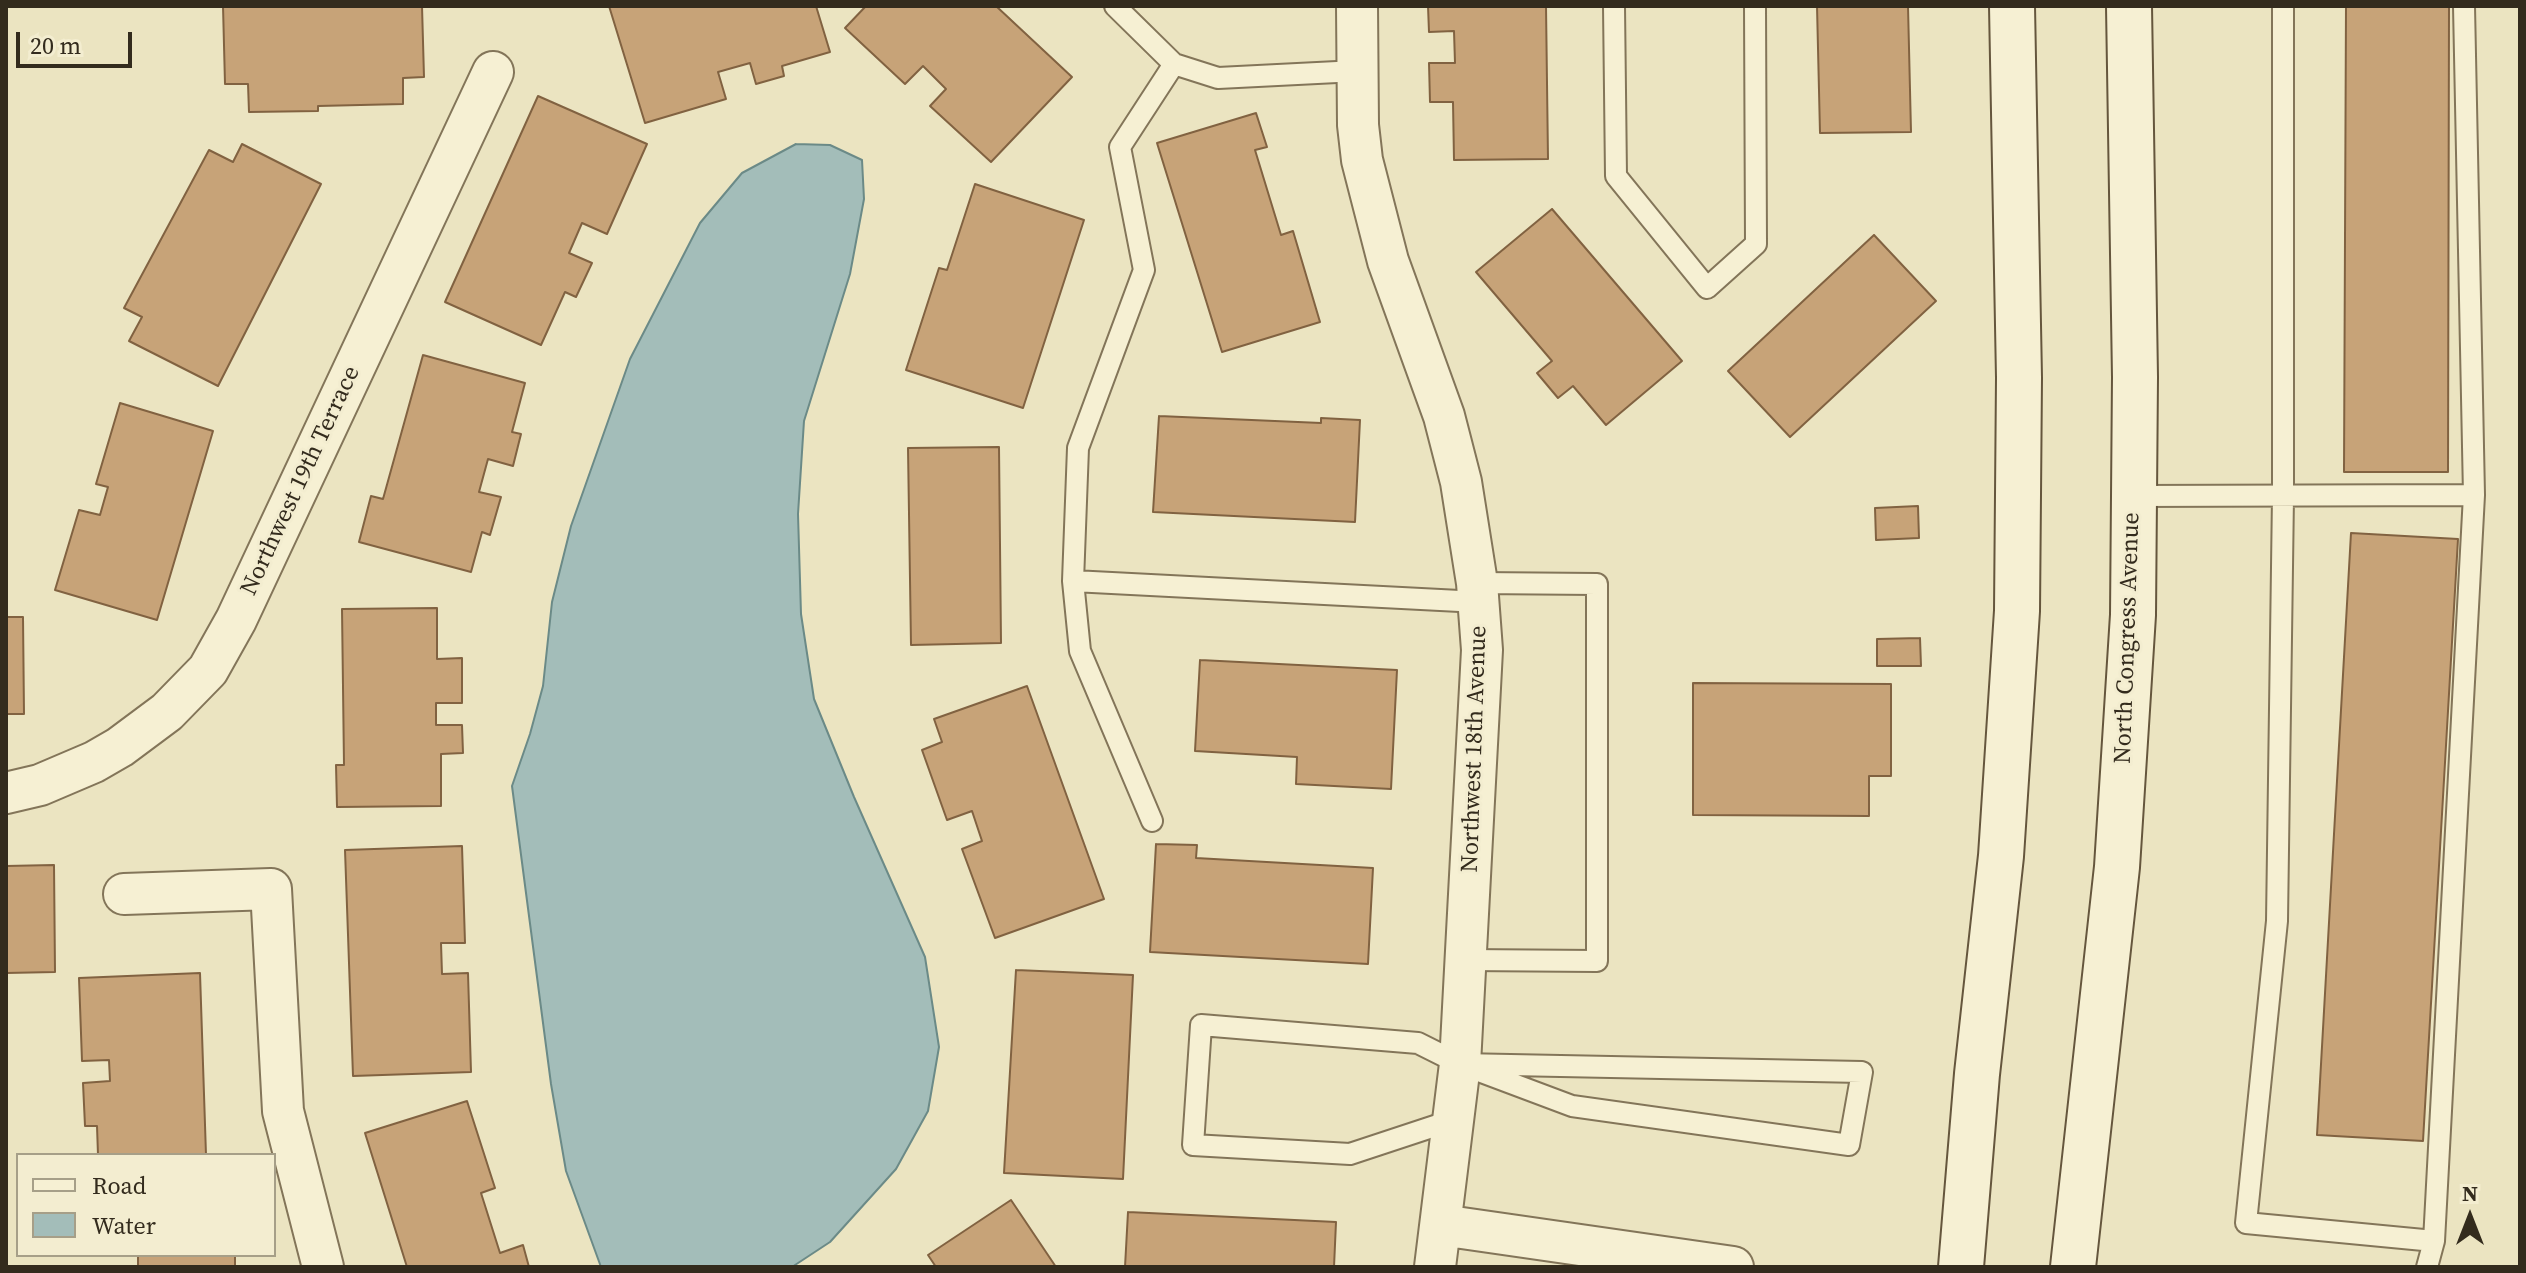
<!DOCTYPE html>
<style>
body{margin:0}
#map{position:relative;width:2526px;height:1273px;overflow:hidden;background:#ebe4c1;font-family:"Source Serif 4",serif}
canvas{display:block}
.frame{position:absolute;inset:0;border:8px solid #332b1d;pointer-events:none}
.legend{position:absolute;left:16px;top:1153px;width:260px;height:104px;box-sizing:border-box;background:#f3edd0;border:2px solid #a69f88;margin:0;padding:10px 14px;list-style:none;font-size:24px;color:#332b1d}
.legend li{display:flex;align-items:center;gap:16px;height:40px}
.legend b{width:40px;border:2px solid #a69f88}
.north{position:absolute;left:2430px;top:1177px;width:80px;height:80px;-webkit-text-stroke:6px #f3edd0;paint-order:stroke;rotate:0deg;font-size:22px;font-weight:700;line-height:32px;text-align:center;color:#332b1d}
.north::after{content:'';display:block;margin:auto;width:28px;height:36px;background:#332b1d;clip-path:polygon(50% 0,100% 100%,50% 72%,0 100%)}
.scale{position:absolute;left:16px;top:32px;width:116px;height:36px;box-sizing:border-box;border:4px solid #332b1d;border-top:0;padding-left:10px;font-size:24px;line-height:28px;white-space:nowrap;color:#332b1d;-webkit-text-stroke:6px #f3edd0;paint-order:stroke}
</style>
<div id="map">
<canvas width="2526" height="1273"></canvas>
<div class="frame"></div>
<ul class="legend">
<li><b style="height:10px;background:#f6f0d3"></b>Road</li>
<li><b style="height:22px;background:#a3bdb9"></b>Water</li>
</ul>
<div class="north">N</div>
<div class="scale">20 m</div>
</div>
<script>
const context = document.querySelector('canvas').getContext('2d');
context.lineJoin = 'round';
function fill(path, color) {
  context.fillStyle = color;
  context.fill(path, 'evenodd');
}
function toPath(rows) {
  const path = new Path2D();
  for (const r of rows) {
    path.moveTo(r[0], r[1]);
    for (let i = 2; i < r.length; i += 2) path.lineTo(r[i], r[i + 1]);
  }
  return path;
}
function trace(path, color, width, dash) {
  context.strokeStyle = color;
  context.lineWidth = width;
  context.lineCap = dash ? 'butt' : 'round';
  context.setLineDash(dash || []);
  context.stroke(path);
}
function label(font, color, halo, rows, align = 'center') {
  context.font = font + ' "Source Serif 4",serif';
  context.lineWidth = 6;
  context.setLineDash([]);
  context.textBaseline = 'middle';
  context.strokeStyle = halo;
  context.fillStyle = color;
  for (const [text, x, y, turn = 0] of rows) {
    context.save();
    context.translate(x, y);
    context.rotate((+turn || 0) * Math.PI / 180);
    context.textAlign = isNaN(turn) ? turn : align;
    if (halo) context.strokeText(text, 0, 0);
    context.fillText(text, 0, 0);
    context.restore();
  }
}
const water = toPath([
 [796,144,830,145,862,160,864,199,850,274,804,421,798,514,801,614,814,699,854,797,925,957,939,1047,928,1111,896,1169,830,1242,792,1267,601,1267,566,1171,551,1084,512,786,530,734,543,686,552,602,571,526,630,359,700,223,742,173,796,144]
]);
const building = toPath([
 [223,6,422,6,424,77,403,78,403,104,318,106,318,111,249,112,248,84,225,84,223,6],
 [609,6,816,6,830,52,782,66,784,76,756,84,750,63,718,72,726,99,645,123,609,6],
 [866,6,996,6,1072,77,991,162,930,106,946,89,923,66,905,84,845,28,866,6],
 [1428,6,1546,6,1548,159,1454,160,1453,102,1430,102,1429,63,1455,63,1454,31,1429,32,1428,6],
 [1817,6,1908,6,1911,132,1820,133,1817,6],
 [2346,6,2449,6,2448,472,2344,472,2346,6],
 [538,96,647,144,607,234,582,223,569,253,592,263,576,297,565,292,541,345,445,302,538,96],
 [1256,113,1267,147,1255,150,1281,235,1293,231,1320,322,1222,352,1157,143,1256,113],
 [242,144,321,184,218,386,129,341,142,317,124,308,209,150,233,162,242,144],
 [975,184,1084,220,1023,408,906,370,939,268,947,270,975,184],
 [1552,209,1682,361,1606,425,1573,386,1558,398,1537,373,1552,361,1476,272,1552,209],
 [1874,235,1936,301,1790,437,1728,371,1874,235],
 [423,355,525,383,512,432,521,434,513,466,488,459,479,492,501,497,490,535,482,532,471,572,359,542,371,496,383,499,423,355],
 [120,403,213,431,157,620,55,590,79,510,100,515,108,487,96,484,120,403],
 [1159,416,1321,423,1321,418,1360,420,1355,522,1153,512,1159,416],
 [999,447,1001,643,911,645,908,448,999,447],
 [1918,506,1919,538,1876,540,1875,508,1918,506],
 [2351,533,2458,539,2423,1141,2317,1135,2351,533],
 [437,608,437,659,462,658,462,703,436,703,436,725,462,725,463,753,441,754,441,806,337,807,336,765,344,765,342,609,437,608],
 [6,617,23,617,24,714,6,714,6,617],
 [1920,638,1921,666,1877,666,1877,639,1920,638],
 [1200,660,1397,670,1391,789,1296,784,1297,757,1195,751,1200,660],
 [1693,683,1891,684,1891,776,1869,776,1869,816,1693,815,1693,683],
 [1027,686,1104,899,995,938,962,849,982,841,972,811,947,820,922,750,942,742,934,719,1027,686],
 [1156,844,1197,845,1196,858,1373,868,1368,964,1150,952,1156,844],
 [462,846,465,943,441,943,442,974,468,973,471,1072,353,1076,345,850,462,846],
 [54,865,55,972,6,973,6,866,54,865],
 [1016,970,1133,975,1123,1179,1004,1173,1016,970],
 [200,973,206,1155,98,1155,97,1126,85,1126,83,1083,110,1081,109,1060,82,1061,79,978,200,973],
 [467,1101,495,1188,481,1193,500,1253,523,1245,529,1267,407,1267,365,1133,467,1101],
 [1011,1200,1056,1267,936,1267,928,1255,1011,1200],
 [1128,1212,1336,1222,1334,1267,1125,1267,1128,1212],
 [138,1255,235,1255,235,1267,138,1267,138,1255]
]);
const service = toPath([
 [1115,6,1174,64],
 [1614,6,1616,176,1707,288,1756,244,1755,6],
 [2283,6,2283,496,2277,921,2246,1223,2434,1241],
 [2464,6,2474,495],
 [2134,496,2474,495,2434,1241,2427,1267],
 [1073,581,1078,448,1144,270,1120,147,1174,64,1218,78,1357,71],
 [1152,821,1080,651,1073,581,1479,602],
 [1466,960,1597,961,1597,584,1477,583],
 [1453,1120,1350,1154,1193,1145,1201,1025,1418,1043,1460,1064,1572,1106,1849,1145,1862,1072,1460,1064]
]);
const minor = toPath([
 [1357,6,1358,125,1362,160,1388,261,1444,416,1461,482,1477,583,1482,650,1460,1064,1435,1267],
 [6,793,40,785,94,762,120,747,167,712,208,670,236,620,493,72],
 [124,894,271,889,283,1111,323,1267],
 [1441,1225,1733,1267]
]);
const secondary = toPath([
 [1961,1267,1977,1074,2001,856,2017,611,2019,378,2012,6],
 [2073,1267,2117,867,2133,615,2135,377,2129,6]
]);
const streetNames = [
 ["Northwest 19th Terrace",301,481,-65],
 ["North Congress Avenue",2128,638,-88],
 ["Northwest 18th Avenue",1475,749,-88]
];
fill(water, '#a3bdb9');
trace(water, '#6b8a87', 2);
fill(building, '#c7a378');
trace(building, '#816241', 2);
trace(service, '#837559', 24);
trace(minor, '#837559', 44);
trace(secondary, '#65563d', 48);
trace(service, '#f6f0d3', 20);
trace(minor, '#f6f0d3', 40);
trace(secondary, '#f6f0d3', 44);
label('24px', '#332b1d', '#f3edd0', streetNames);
</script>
